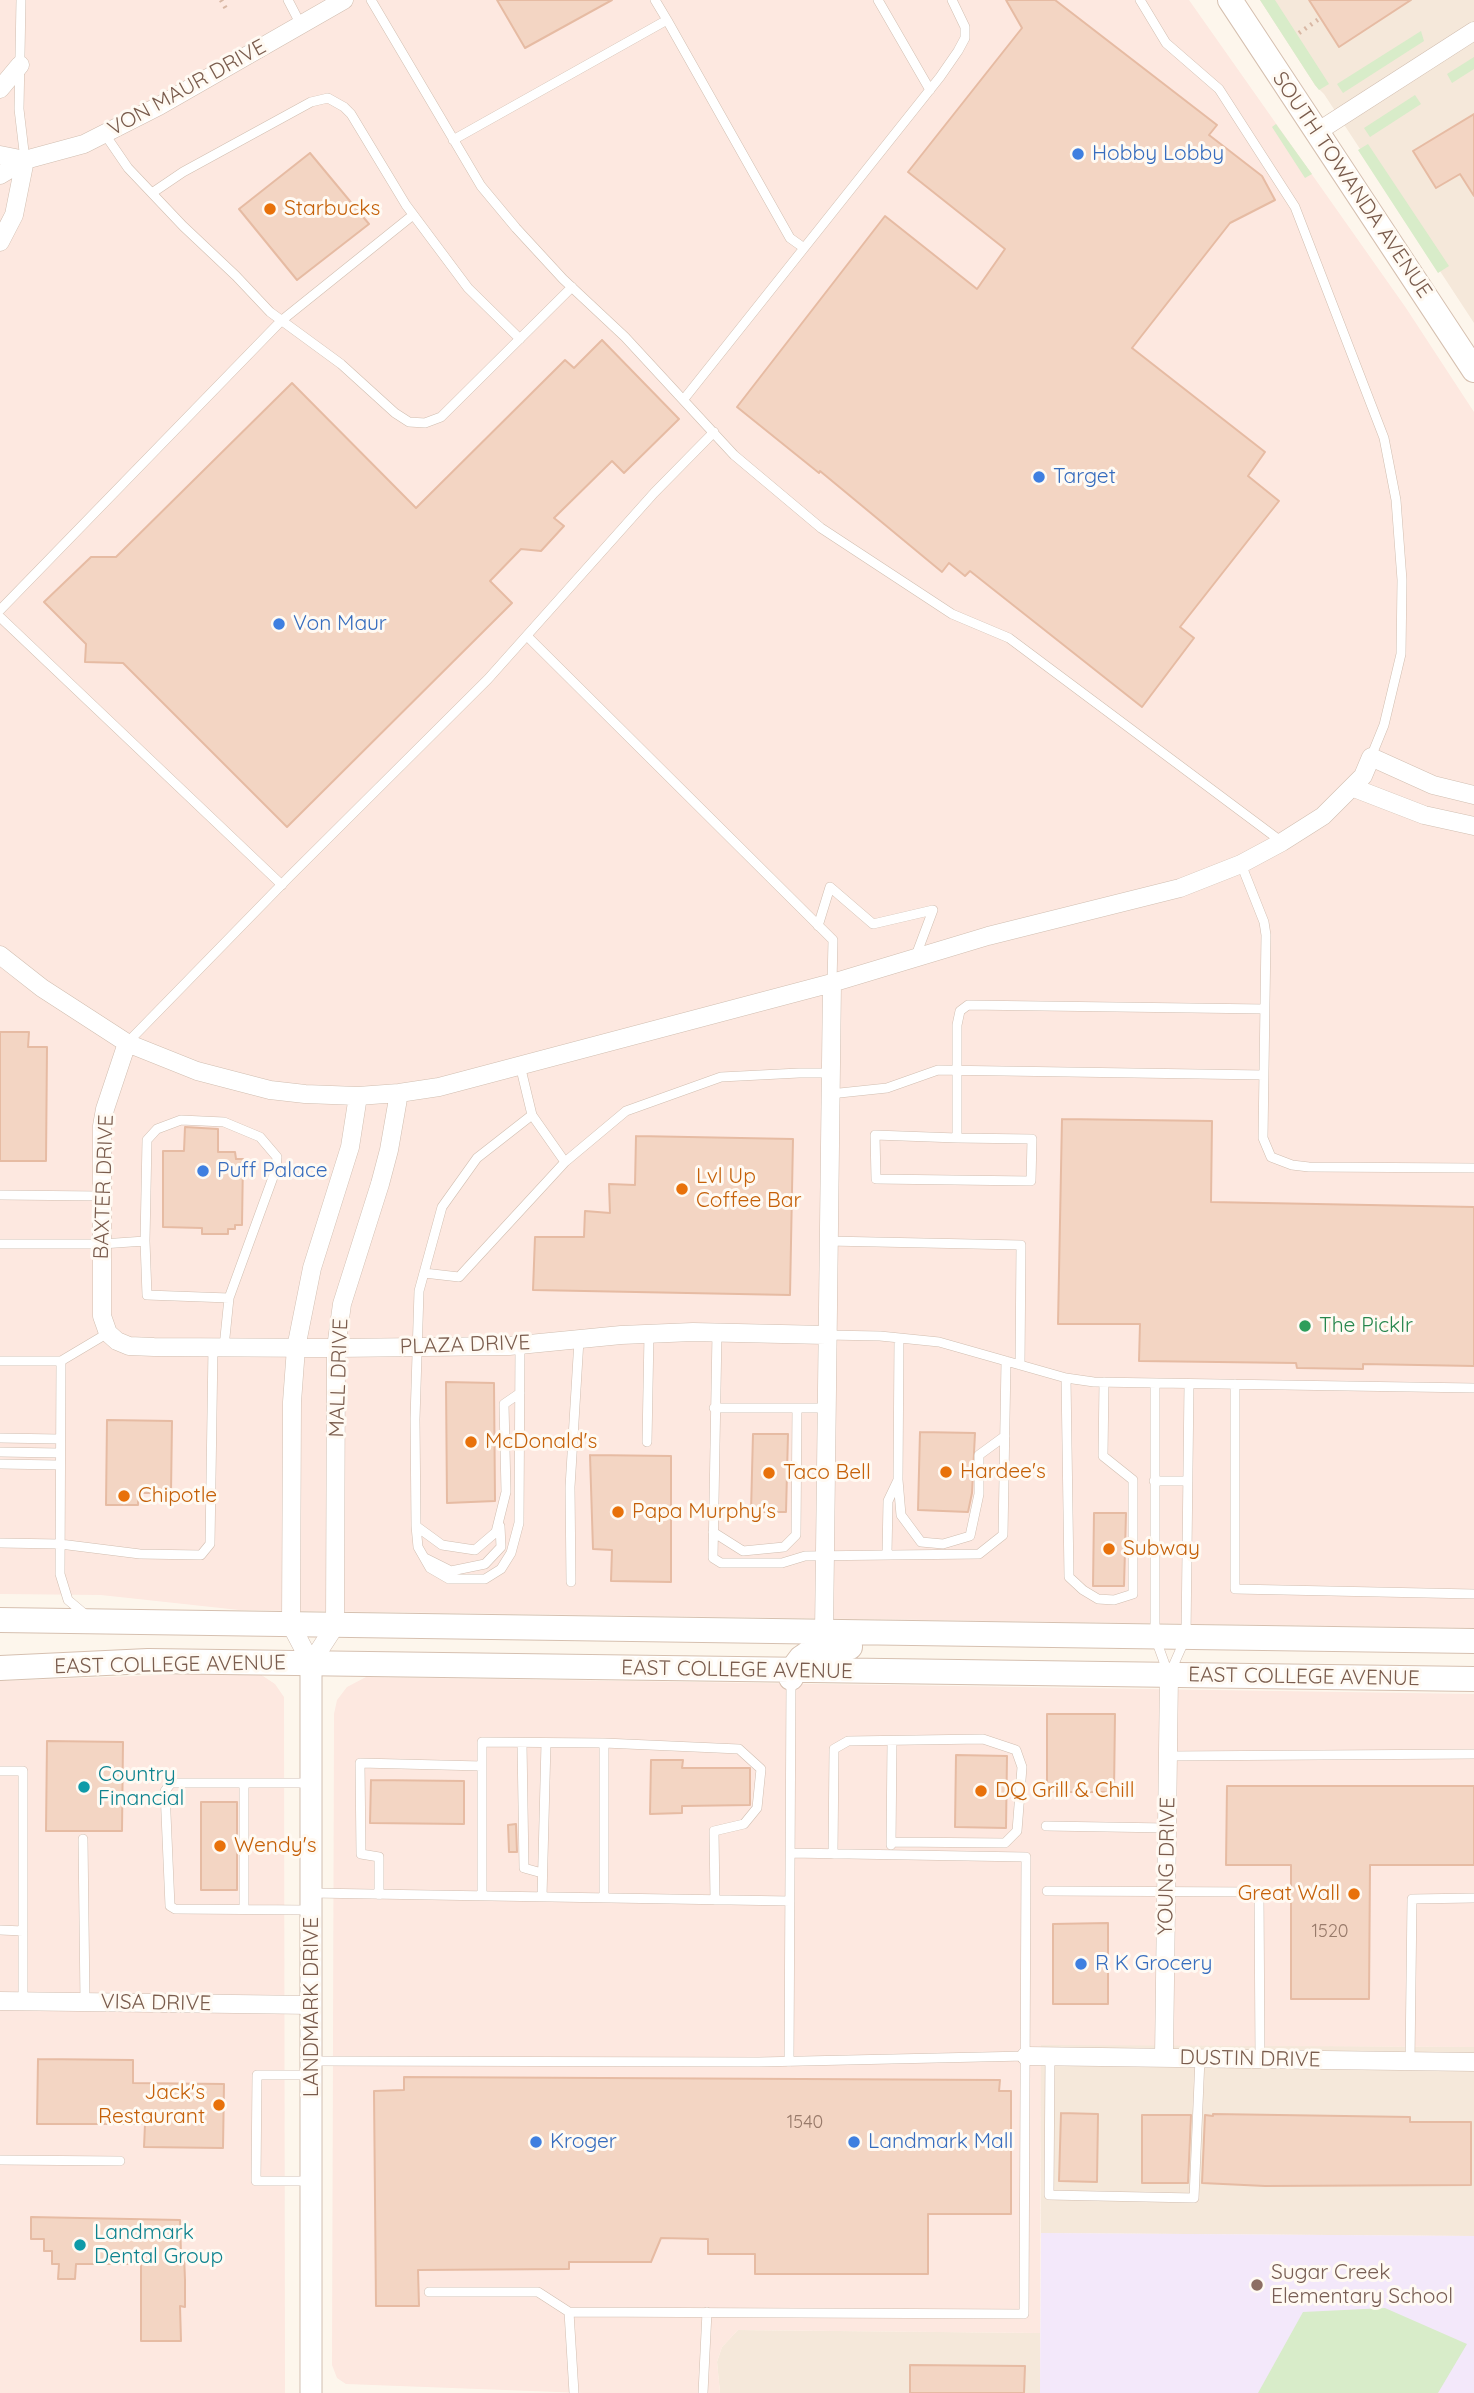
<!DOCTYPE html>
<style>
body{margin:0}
canvas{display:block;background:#fdf6ec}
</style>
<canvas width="1474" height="2393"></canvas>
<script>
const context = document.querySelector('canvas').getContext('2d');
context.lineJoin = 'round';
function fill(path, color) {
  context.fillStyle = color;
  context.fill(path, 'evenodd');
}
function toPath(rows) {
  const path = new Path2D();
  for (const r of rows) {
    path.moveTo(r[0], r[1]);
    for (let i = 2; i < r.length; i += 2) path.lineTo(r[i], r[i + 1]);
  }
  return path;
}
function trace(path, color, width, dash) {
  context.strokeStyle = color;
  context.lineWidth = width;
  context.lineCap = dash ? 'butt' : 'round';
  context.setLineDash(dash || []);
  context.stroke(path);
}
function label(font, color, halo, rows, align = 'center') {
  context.font = font + ' Quicksand,sans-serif';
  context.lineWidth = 6;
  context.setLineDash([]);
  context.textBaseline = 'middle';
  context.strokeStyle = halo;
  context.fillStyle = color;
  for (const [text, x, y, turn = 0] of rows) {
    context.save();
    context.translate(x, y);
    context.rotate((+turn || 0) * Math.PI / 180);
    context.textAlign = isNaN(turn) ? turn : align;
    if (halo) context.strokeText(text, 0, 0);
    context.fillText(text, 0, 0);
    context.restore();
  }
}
const residential = toPath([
 [1260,0,1474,0,1474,323,1324,94,1315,85],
 [1040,2044,1474,2047,1474,2236,1041,2233],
 [738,2330,1040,2333,1040,2393,720,2393,717,2362,722,2347]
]);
const commercial = toPath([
 [0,0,1189,0,1406,308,1474,412,1474,1628,239,1610,101,1595,0,1594],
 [214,1673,260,1674,275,1684,284,1697,285,2393,0,2393,0,1681],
 [366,1677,1474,1694,1474,2047,1041,2045,1040,2333,738,2330,722,2347,717,2362,720,2393,584,2393,346,2384,337,2378,332,2365,334,1714,337,1700,347,1687]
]);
const education = toPath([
 [1041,2233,1474,2236,1474,2393,1040,2393]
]);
const green = toPath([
 [1260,0,1275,0,1329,84,1319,90,1315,85],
 [1421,31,1424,41,1343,93,1337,84],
 [1474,57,1474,69,1452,83,1447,74],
 [1415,95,1421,104,1370,137,1364,128],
 [1276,124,1312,174,1305,178,1272,127],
 [1368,144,1449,266,1438,273,1358,150],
 [1385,2308,1467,2344,1438,2393,1258,2393,1303,2312]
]);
const building = toPath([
 [497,0,612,0,525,48,497,0],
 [1006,0,1055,0,1217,125,1209,135,1262,176,1275,200,1230,223,1132,348,1265,452,1248,476,1279,501,1180,627,1194,638,1142,707,970,571,965,576,949,563,942,572,820,471,819,473,737,407,885,216,977,289,1005,249,908,172,1022,28,1006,0],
 [1309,0,1411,0,1339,47,1309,0],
 [1474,114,1474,196,1460,174,1436,188,1413,151,1474,114],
 [310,153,369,224,297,280,239,209,310,153],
 [602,340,679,419,624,473,612,461,554,518,564,526,541,551,521,549,490,581,512,603,287,827,123,663,85,662,86,644,44,602,91,557,116,557,292,383,416,508,565,360,574,368,602,340],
 [0,1032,29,1032,28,1047,47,1047,46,1161,0,1161,0,1032],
 [1062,1119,1212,1121,1211,1202,1474,1207,1474,1366,1363,1364,1363,1369,1297,1368,1296,1363,1139,1361,1140,1324,1058,1324,1062,1119],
 [185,1127,218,1129,218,1152,235,1152,236,1159,243,1159,242,1225,235,1225,235,1229,228,1229,228,1234,202,1234,202,1228,163,1227,163,1151,184,1151,185,1127],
 [636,1136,793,1139,790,1295,533,1290,535,1237,584,1237,585,1211,610,1213,609,1184,635,1185,636,1136],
 [446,1382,494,1383,495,1501,447,1503,446,1382],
 [107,1420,172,1421,171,1493,138,1493,138,1505,106,1505,107,1420],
 [920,1432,975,1433,972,1493,968,1512,918,1510,920,1432],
 [753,1434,788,1434,786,1512,751,1512,753,1434],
 [590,1455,671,1456,671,1582,611,1581,612,1550,593,1549,590,1455],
 [1094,1513,1126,1513,1124,1586,1093,1586,1094,1513],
 [1047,1714,1115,1714,1114,1792,1047,1792,1047,1714],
 [47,1741,123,1742,122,1831,46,1831,47,1741],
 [956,1755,1007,1756,1006,1828,955,1827,956,1755],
 [651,1760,683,1760,682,1768,750,1768,750,1805,682,1806,682,1813,650,1814,651,1760],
 [371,1780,464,1781,464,1824,370,1823,371,1780],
 [1227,1786,1474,1786,1474,1865,1370,1865,1369,1999,1291,1999,1291,1865,1226,1865,1227,1786],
 [201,1802,237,1802,237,1890,201,1890,201,1802],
 [516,1824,517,1852,509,1852,508,1825,516,1824],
 [1108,1923,1108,2004,1053,2004,1053,1924,1108,1923],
 [38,2059,133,2060,133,2083,224,2084,223,2148,144,2147,145,2124,37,2124,38,2059],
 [404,2077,1000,2080,999,2091,1011,2091,1011,2214,928,2214,928,2274,755,2274,755,2254,708,2254,708,2239,661,2238,651,2262,569,2262,569,2269,418,2270,419,2306,376,2306,374,2091,404,2090,404,2077],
 [1061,2113,1098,2114,1097,2182,1059,2181,1061,2113],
 [1213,2114,1410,2117,1410,2122,1471,2122,1471,2185,1265,2186,1202,2183,1205,2115,1213,2116,1213,2114],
 [1142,2115,1191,2115,1188,2183,1142,2183,1142,2115],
 [31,2217,180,2220,181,2254,184,2254,185,2280,185,2307,180,2306,181,2341,141,2341,141,2264,76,2264,75,2279,58,2279,59,2264,52,2264,52,2251,44,2251,44,2239,31,2239,31,2217],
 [910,2365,1025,2366,1024,2393,910,2393,910,2365]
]);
const path = toPath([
 [221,0,228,12],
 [1299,33,1319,19]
]);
const service = toPath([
 [21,0,19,109,25,160],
 [288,0,301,25],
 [371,0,481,186,516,228,563,279,625,337,734,455,821,528,952,614,1009,638,1282,842],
 [878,0,930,90],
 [1140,0,1166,43,1219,89,1295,207,1384,438,1396,500,1402,580,1401,654,1384,725,1371,757],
 [667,20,790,238,804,248],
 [104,133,128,168,183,226,236,276,270,312,341,364,395,413,409,422,425,423,441,417,572,287],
 [453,140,667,20,655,0],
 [152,193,183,172,311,102,328,98,344,107,351,114,406,205,468,288,520,339],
 [684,399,940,77,958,51,965,38,965,27,952,0],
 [0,610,281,321,413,215],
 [0,617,282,885],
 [528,637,833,940,832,983],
 [1241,864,1264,922,1266,935,1263,1138,1271,1157,1292,1165,1309,1167,1474,1168],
 [818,926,830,887,873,924,933,910],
 [915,958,933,910],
 [127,1043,290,876,488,679,654,493,714,432],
 [520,1065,532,1115,477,1158,442,1207,419,1291,415,1419,416,1526,418,1547,430,1568,449,1579,485,1579,501,1569,511,1553,519,1523,520,1345],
 [830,1094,887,1088,938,1070,1264,1075],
 [532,1115,565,1162,626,1111,721,1077,799,1073,831,1073],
 [957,1138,1032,1139,1031,1181,876,1179,875,1135,957,1138,957,1025,960,1011,968,1005,1265,1009],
 [0,1195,101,1196],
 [828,1241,1021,1245,1020,1365],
 [0,1244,102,1244,145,1241],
 [424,1273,459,1277,565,1162],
 [717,1333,713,1558,721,1563,782,1563,805,1556,979,1554,1003,1535,1006,1361],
 [827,1335,880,1336,939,1342,1066,1378,1094,1382,1474,1388],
 [224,1347,229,1298,276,1169,277,1157,260,1137,224,1122,181,1120,157,1129,147,1140,145,1241,147,1295,229,1298],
 [0,1361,61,1361],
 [1066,1378,1069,1577,1083,1590,1098,1599,1114,1600,1133,1594,1133,1480,1103,1456,1104,1382],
 [1155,1383,1155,1637,1168,1673],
 [1235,1384,1235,1589,1474,1594],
 [714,1408,825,1408],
 [0,1438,59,1439],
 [647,1442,649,1334],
 [0,1452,59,1453],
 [0,1464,59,1465],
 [898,1480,901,1515,921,1542,943,1544,970,1536,979,1494,979,1455,1005,1436],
 [1154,1481,1188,1481],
 [416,1526,442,1545,475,1550,496,1532,506,1492,504,1404,520,1393],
 [713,1532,743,1551,784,1547,796,1535,797,1408],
 [0,1543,60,1544,140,1554,201,1555,210,1544,213,1347],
 [887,1554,888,1501,898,1480,899,1338],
 [425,1558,451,1571,485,1564,501,1547,500,1526],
 [571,1582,570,1487,579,1340],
 [87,1616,68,1600,60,1574,61,1361,108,1333],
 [1170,1673,1186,1637,1189,1384],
 [522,1743,524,1868,542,1873],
 [604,1743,739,1749,761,1769,757,1808,744,1824,714,1831,715,1900],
 [1168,1756,1474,1754],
 [482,1766,482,1742,604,1743,604,1898],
 [0,1771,23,1771,23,2001],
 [1046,1826,1167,1828],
 [83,1839,85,2002],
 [891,1845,892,1742],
 [833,1854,834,1749,848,1741,983,1739,1016,1750,1022,1767,1017,1831,1005,1843,891,1842],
 [1047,1891,1259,1892,1260,2059],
 [312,1893,790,1901],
 [379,1895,379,1857,361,1854,360,1763,482,1766,482,1896],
 [542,1897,546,1743],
 [244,1909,244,1784],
 [310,1910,175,1909,170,1906,165,1791,171,1783,311,1783],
 [0,1930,23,1931],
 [1050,2057,1049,2195,1194,2198,1200,2058],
 [312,2061,759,2062,1026,2056],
 [1410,2061,1412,1899,1474,1898],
 [789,2062,791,1681],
 [0,2160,120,2161],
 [310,2181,256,2181,257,2075,311,2075],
 [429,2292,538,2292,569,2312],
 [574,2393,569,2312,1024,2314,1026,1857,790,1853],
 [703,2393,707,2312]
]);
const minor = toPath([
 [0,89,20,65],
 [1317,132,1474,31],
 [0,155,25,160],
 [0,175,25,160,84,144,159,106,344,0],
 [0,242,14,215,25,160],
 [1354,788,1424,815,1474,826],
 [0,955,42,988,127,1043,197,1071,270,1090,305,1094,358,1096,399,1093,439,1087,832,983,988,936,1180,888,1241,864,1282,842,1323,816,1363,776,1371,757,1433,785,1474,795],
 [127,1043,105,1109,102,1126,102,1316,108,1333,117,1341,129,1346,154,1347,336,1348,509,1346,621,1335,693,1332,826,1335],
 [358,1096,350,1147,312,1268,296,1348,292,1402,291,1625,311,1663,335,1626,336,1348,342,1304,380,1184,389,1150,399,1093],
 [824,1632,832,983],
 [0,2001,312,2005],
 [1026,2056,1474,2062],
 [1164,2057,1169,1675]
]);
const tertiary = toPath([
 [311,2393,311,1663]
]);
const secondary = toPath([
 [1230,0,1474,370],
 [0,1620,1474,1641],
 [0,1668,148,1661,1474,1679],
 [791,1678,792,1670,801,1658,813,1650,825,1647,850,1647]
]);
const markers = [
 [1078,154,7,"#3f7fe0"],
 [270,209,7,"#e8710a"],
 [1039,477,7,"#3f7fe0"],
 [279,624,7,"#3f7fe0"],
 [203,1171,7,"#3f7fe0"],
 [682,1189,7,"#e8710a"],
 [1305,1326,7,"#2e9e5b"],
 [471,1442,7,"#e8710a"],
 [946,1472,7,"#e8710a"],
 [769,1473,7,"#e8710a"],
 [124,1496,7,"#e8710a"],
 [618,1512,7,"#e8710a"],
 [1109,1549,7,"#e8710a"],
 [84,1787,7,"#0f9aa8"],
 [981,1791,7,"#e8710a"],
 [220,1846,7,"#e8710a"],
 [1354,1894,7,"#e8710a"],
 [1081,1964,7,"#3f7fe0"],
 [219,2105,7,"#e8710a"],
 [536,2142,7,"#3f7fe0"],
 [854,2142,7,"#3f7fe0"],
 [80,2245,7,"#0f9aa8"],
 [1257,2285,7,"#8d6e63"]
];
const numberNames = [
 ["1520",1330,1932],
 ["1540",805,2123]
];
const streetNames = [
 ["VON MAUR DRIVE",187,88,-29],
 ["SOUTH TOWANDA AVENUE",1352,185,56],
 ["BAXTER DRIVE",104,1187,-88],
 ["PLAZA DRIVE",465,1345,-2],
 ["MALL DRIVE",339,1378,-88],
 ["EAST COLLEGE AVENUE",170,1665,-1],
 ["EAST COLLEGE AVENUE",737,1670,1],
 ["EAST COLLEGE AVENUE",1304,1677,1],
 ["YOUNG DRIVE",1167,1866,-89],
 ["VISA DRIVE",156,2003,1],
 ["LANDMARK DRIVE",312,2007,-90],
 ["DUSTIN DRIVE",1250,2059,1]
];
const shopNames = [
 ["Hobby Lobby",1092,154],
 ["Target",1053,477],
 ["Von Maur",293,624],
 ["Puff Palace",217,1171],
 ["R K Grocery",1095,1964],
 ["Kroger",550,2142],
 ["Landmark Mall",868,2142]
];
const foodNames = [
 ["Starbucks",284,209],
 ["Lvl Up",696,1177],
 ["Coffee Bar",696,1201],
 ["McDonald's",485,1442],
 ["Hardee's",960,1472],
 ["Taco Bell",783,1473],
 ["Chipotle",138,1496],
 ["Papa Murphy's",632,1512],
 ["Subway",1123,1549],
 ["DQ Grill & Chill",995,1791],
 ["Wendy's",234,1846],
 ["Great Wall",1340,1894,"right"],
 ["Jack's",205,2093,"right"],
 ["Restaurant",205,2117,"right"]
];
const leisureNames = [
 ["The Picklr",1319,1326]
];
const cultureNames = [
 ["Country",98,1775],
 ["Financial",98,1799],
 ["Landmark",94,2233],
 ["Dental Group",94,2257]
];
const educationNames = [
 ["Sugar Creek",1271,2273],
 ["Elementary School",1271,2297]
];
fill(residential, '#f5e8da');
fill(commercial, '#fde8e0');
fill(education, '#f3e8fa');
fill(green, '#d8ecc9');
fill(building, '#f3d5c3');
trace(building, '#e6bba3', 2);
trace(service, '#d1beb0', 10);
trace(minor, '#d1beb0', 19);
trace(tertiary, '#d1beb0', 23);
trace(secondary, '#d6c0b0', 26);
trace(path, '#d9b8a5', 4.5, [2, 5]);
trace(service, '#fff', 9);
trace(minor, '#fff', 18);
trace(tertiary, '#fff', 21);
trace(secondary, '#fff', 24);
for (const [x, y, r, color] of markers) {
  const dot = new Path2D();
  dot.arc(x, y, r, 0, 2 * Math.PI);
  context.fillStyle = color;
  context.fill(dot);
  trace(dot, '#fffaf3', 2.5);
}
label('18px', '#987a6a', null, numberNames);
label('21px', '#7a5c4d', '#fffaf3', streetNames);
label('21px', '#366cbe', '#fffaf3', shopNames, 'left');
label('21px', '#c56008', '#fffaf3', foodNames, 'left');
label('21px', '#27864d', '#fffaf3', leisureNames, 'left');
label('21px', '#0d838f', '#fffaf3', cultureNames, 'left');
label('21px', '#785e54', '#fffaf3', educationNames, 'left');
</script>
